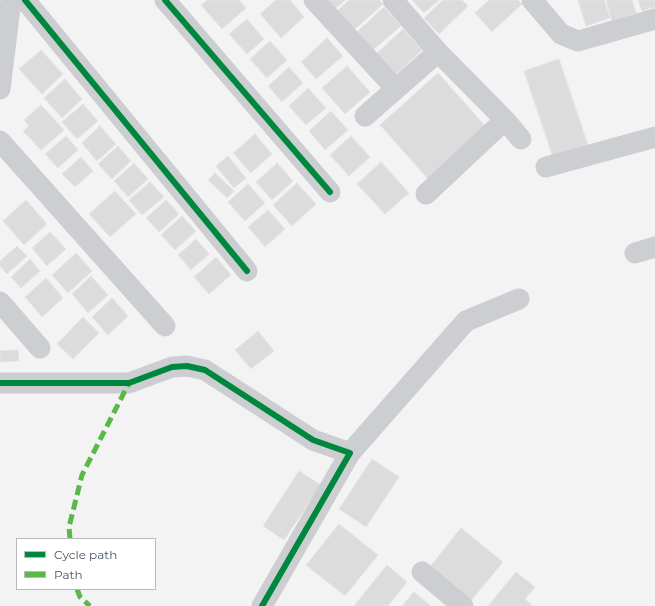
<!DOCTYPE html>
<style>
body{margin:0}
#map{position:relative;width:655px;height:606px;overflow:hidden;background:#f3f3f3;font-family:Montserrat,sans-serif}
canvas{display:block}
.legend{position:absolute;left:16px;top:538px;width:140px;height:52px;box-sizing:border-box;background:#fff;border:1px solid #b6bbc0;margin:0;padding:5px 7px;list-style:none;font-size:12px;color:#485461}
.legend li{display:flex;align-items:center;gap:8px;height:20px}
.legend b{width:20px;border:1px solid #b6bbc0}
</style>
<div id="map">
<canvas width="655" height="606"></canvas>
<ul class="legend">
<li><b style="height:5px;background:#00873e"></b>Cycle path</li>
<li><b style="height:5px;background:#58b947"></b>Path</li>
</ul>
</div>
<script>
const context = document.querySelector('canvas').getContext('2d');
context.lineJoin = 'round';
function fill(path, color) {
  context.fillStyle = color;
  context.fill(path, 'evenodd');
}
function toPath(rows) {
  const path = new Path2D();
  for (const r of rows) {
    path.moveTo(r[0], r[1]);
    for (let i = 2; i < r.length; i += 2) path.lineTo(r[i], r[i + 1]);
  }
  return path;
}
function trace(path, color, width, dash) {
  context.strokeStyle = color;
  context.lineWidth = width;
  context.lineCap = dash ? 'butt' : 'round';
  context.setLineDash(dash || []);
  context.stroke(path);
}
const building = toPath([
 [207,0,239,0,246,8,222,29,201,5,207,0],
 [276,0,290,0,304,17,281,38,260,14,276,0],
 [328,0,345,0,335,9,328,0],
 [349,0,379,0,383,4,353,31,336,12,349,0],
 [412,0,439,0,424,13,412,0],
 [443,0,462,0,468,6,439,34,424,18,443,0],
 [489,0,518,0,522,4,492,32,475,13,489,0],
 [578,0,604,0,610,18,586,26,578,0],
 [606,0,632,0,636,13,612,21,606,0],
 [638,0,655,0,655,7,642,11,638,0],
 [384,7,401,26,373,50,357,32,384,7],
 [247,19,264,39,247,54,229,34,247,19],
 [403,29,422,50,394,76,375,55,403,29],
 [327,38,343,56,316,79,301,62,327,38],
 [270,41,287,60,267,78,250,59,270,41],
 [41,50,63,74,42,94,19,69,41,50],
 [559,59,588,145,553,157,524,71,559,59],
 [347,66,370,92,345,114,322,88,347,66],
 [289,67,303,83,282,102,268,86,289,67],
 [438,73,487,128,429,180,380,125,438,73],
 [65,79,82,99,62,118,44,98,65,79],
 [308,88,326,108,306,125,289,106,308,88],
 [83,104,98,121,77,139,62,122,83,104],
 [41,105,64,130,41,150,23,131,29,126,24,120,41,105],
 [331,111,348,130,325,150,309,131,331,111],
 [100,126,116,144,97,161,82,143,100,126],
 [255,134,272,154,251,173,233,153,255,134],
 [66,136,78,150,58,168,45,154,66,136],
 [351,136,370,157,349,176,330,155,351,136],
 [118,146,131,161,112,179,98,164,118,146],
 [228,156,246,178,234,188,216,166,228,156],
 [81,157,93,171,75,187,62,174,81,157],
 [381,162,409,193,385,214,357,184,381,162],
 [134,163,148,179,128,197,114,181,134,163],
 [277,163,293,181,272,200,256,182,277,163],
 [215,173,234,191,227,198,208,180,215,173],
 [150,182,164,197,142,215,129,200,150,182],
 [297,183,316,204,292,226,273,205,297,183],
 [248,184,265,203,245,221,228,202,248,184],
 [115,191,136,214,110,237,89,214,115,191],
 [26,200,47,224,24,245,3,221,26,200],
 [166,200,179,214,159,232,146,218,166,200],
 [268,210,285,229,265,247,248,227,268,210],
 [182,216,196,231,175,250,161,235,182,216],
 [50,232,66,249,47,266,32,248,50,232],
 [196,239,209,254,191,270,178,255,196,239],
 [17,246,27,256,7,274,0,266,0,261,17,246],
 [76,253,92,271,68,293,52,275,76,253],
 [216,257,231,275,209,294,194,277,216,257],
 [30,259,40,271,21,288,11,277,30,259],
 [91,276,108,295,88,313,72,294,91,276],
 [46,278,63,298,42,317,25,297,46,278],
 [112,298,128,316,108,335,92,317,112,298],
 [83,317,99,333,73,359,57,344,83,317],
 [258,331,274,351,251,369,235,350,258,331],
 [18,350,19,361,0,362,0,351,18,350],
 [372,459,399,477,366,527,339,509,372,459],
 [299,471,321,485,284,540,263,526,299,471],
 [339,524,378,555,345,596,306,565,339,524],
 [461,528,503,562,470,602,429,568,461,528],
 [387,565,407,582,388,606,354,606,387,565],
 [516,572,535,587,525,599,533,606,488,606,516,572],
 [414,592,431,606,402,606,414,592]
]);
const minor = toPath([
 [25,0,247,271],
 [165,0,330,192],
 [314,0,396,89],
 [393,0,438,52,505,120,521,139],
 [532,0,561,34,578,41,655,19],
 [0,89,11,0],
 [365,116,438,52],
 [0,141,165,326],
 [546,167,655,137],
 [426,194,505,120],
 [635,253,655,247],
 [0,302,40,348],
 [0,383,129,383,172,367,187,366,205,370,313,440,350,453],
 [422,572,463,606],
 [262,606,350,453,466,321,519,299]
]);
const quiet = toPath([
 [70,539,69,527,82,475,129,383],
 [77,589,80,597,90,606]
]);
const cycleway = toPath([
 [25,0,247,271],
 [165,0,330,192],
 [0,383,129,383,172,367,187,366,205,370,313,440,350,453,262,606]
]);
fill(building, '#dcdcdd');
trace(building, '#e4e4e5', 1);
trace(minor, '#ccced2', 21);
trace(quiet, '#58b947', 5, [10, 5]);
trace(cycleway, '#00873e', 6);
</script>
